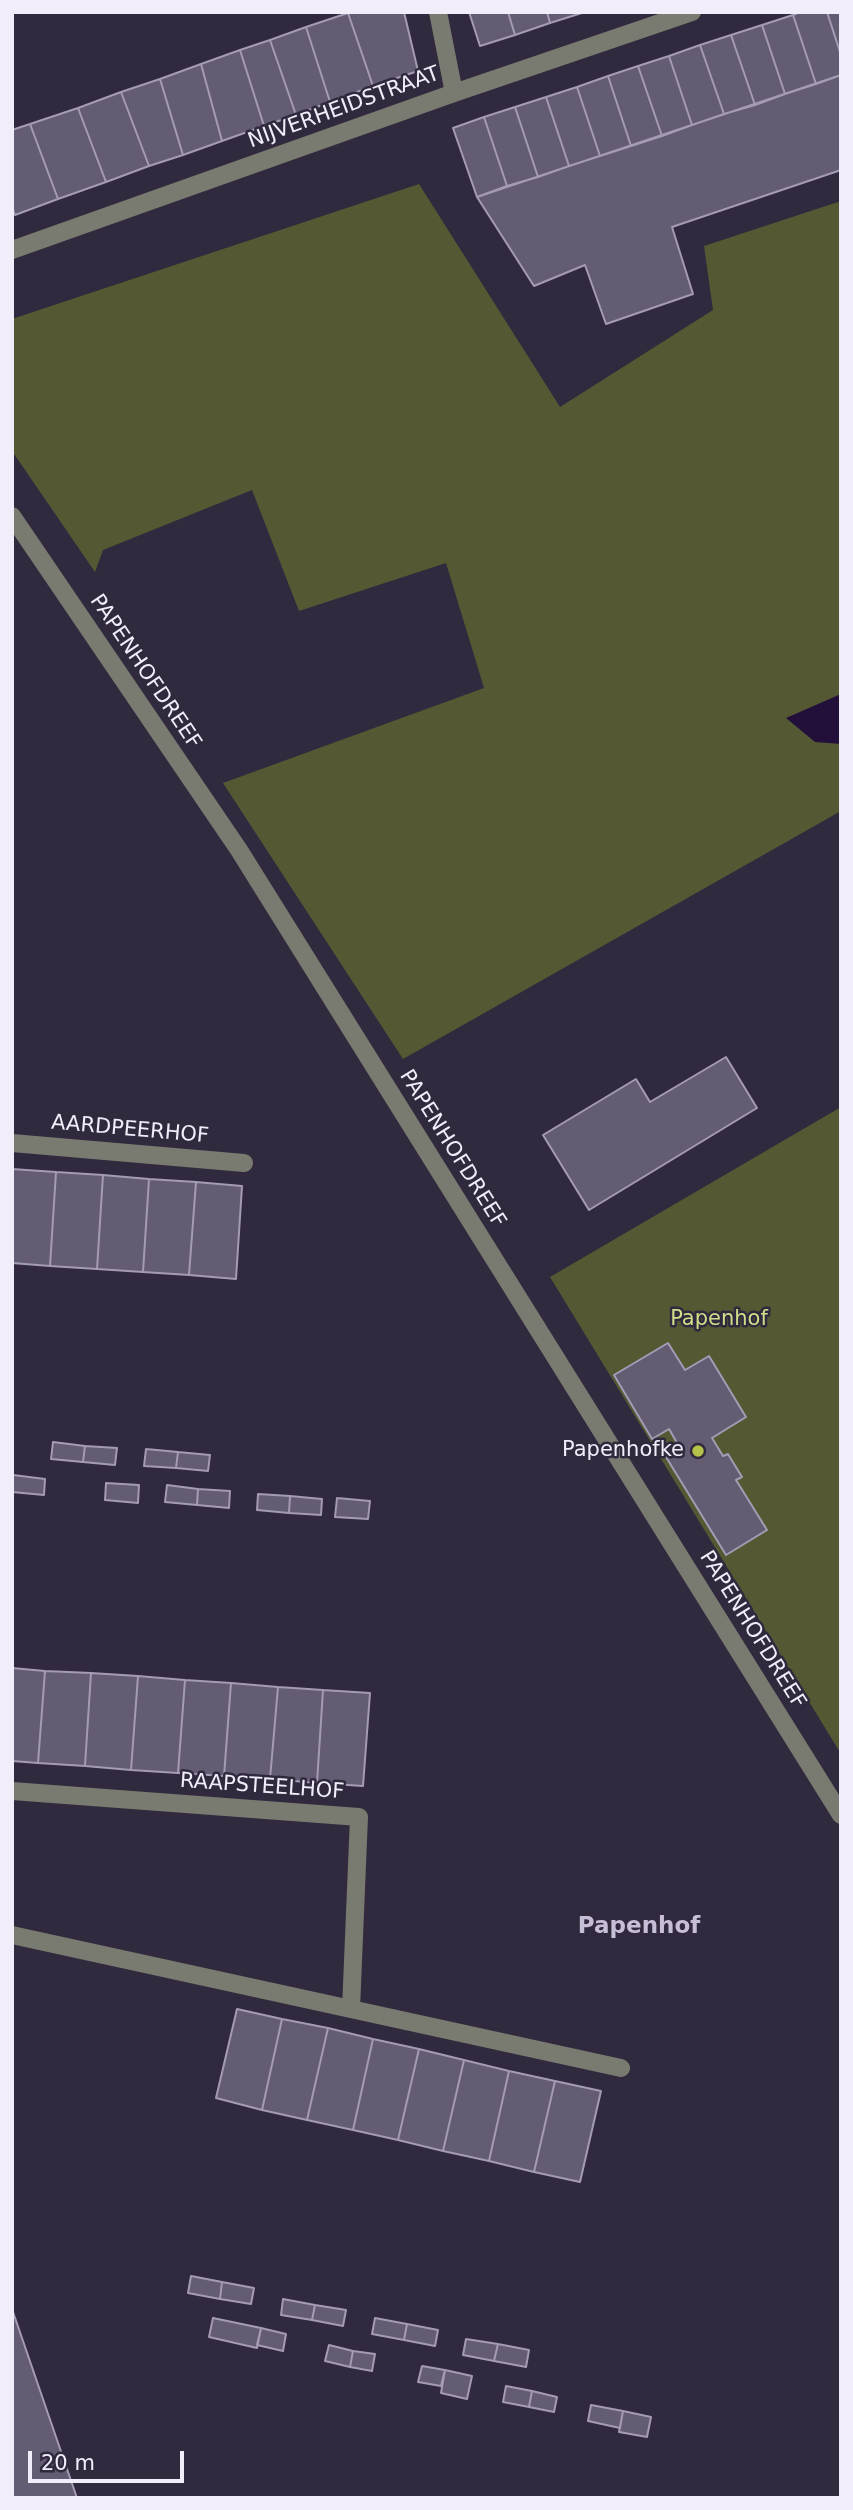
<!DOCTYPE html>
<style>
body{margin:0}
#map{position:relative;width:853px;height:2510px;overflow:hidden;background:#31293d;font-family:"DejaVu Sans",sans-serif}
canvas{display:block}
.frame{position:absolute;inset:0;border:14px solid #f1edfa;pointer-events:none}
.scale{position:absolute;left:28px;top:2451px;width:156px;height:32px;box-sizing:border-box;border:4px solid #f1edfa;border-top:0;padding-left:9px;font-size:21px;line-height:24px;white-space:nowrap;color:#f1edfa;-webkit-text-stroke:5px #31293d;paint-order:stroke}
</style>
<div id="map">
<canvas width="853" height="2510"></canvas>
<div class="frame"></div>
<div class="scale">20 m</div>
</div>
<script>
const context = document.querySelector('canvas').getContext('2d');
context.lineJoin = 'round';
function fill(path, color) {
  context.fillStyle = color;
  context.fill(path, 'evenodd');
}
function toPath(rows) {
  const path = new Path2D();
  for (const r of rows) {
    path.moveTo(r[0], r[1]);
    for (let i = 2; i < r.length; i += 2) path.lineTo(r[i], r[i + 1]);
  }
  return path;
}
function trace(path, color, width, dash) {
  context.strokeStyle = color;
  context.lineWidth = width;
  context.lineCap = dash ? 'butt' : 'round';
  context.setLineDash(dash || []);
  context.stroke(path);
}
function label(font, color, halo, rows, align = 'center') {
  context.font = font + ' "DejaVu Sans",sans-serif';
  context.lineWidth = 5;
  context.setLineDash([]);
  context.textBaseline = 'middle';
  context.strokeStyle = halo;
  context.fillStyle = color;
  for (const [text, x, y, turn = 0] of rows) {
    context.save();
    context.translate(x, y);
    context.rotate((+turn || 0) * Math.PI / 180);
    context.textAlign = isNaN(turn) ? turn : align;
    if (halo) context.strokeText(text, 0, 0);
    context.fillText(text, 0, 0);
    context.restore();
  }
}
const green = toPath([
 [419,184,560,407,713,310,704,246,841,201,841,811,403,1059,223,783,484,688,446,563,299,611,252,490,103,550,95,572,12,451,12,319],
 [841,1107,841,1754,550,1277]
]);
const water = toPath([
 [841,694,841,744,815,742,786,718]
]);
const building = toPath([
 [404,12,418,71,373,86,348,13,404,12],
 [469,12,508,12,515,35,480,46,469,12],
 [508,12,547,12,550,23,515,35,508,12],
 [547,12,585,12,550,23,547,12],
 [800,12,827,12,841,55,841,75,816,84,793,15,800,12],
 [827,12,841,12,841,55,827,12],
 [348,13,373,86,330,102,306,27,348,13],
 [793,15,816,84,785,94,762,25,793,15],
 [762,25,785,94,755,105,731,35,762,25],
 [306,27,330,102,296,115,270,40,306,27],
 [731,35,755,105,724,114,700,45,731,35],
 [270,40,296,115,264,126,240,50,270,40],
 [700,45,724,114,692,125,669,56,700,45],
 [240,50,264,126,222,141,201,64,240,50],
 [669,56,692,125,662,136,638,66,669,56],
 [201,64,222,141,183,155,160,79,201,64],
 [638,66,662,136,631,146,608,76,638,66],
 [841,75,841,170,672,227,693,294,606,324,585,265,534,286,477,197,841,75],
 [608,76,631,146,600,156,577,87,608,76],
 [160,79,183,155,149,166,121,92,160,79],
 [577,87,600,156,569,166,546,97,577,87],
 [121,92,149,166,106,182,78,108,121,92],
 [546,97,569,166,538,177,515,107,546,97],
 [515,107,538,177,507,186,484,117,515,107],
 [78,108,106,182,58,199,30,124,78,108],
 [484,117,507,186,477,197,453,128,484,117],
 [30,124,58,199,15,215,12,207,12,130,30,124],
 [726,1057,757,1108,589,1210,543,1135,636,1079,650,1102,726,1057],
 [12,1169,56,1172,50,1266,12,1263,12,1169],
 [56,1172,103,1175,97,1269,50,1266,56,1172],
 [103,1175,149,1179,143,1272,97,1269,103,1175],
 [149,1179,196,1182,189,1275,143,1272,149,1179],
 [196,1182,242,1186,236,1279,189,1275,196,1182],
 [668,1343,685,1370,709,1356,746,1417,712,1438,723,1456,728,1454,742,1477,736,1480,767,1530,726,1555,666,1457,680,1448,669,1429,652,1439,614,1375,668,1343],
 [53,1442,85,1446,83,1462,51,1459,53,1442],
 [85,1446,117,1448,115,1465,83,1462,85,1446],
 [146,1449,178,1452,176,1468,144,1466,146,1449],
 [178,1452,210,1455,208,1471,176,1468,178,1452],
 [13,1475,45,1479,44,1495,12,1492,13,1475],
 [106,1483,139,1485,138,1503,105,1500,106,1483],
 [167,1485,198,1489,197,1505,165,1502,167,1485],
 [198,1489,230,1491,229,1508,197,1505,198,1489],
 [258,1494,290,1496,289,1513,257,1510,258,1494],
 [290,1496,322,1499,321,1515,289,1513,290,1496],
 [337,1498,370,1501,368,1519,335,1517,337,1498],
 [12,1668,45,1671,38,1763,12,1761,12,1668],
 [45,1671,91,1673,85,1766,38,1763,45,1671],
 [91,1673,138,1676,131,1770,85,1766,91,1673],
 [138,1676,185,1680,178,1773,131,1770,138,1676],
 [185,1680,231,1683,224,1776,178,1773,185,1680],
 [231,1683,278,1687,270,1779,224,1776,231,1683],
 [278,1687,323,1690,317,1783,270,1779,278,1687],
 [323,1690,370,1693,363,1786,317,1783,323,1690],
 [237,2009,282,2019,262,2110,216,2098,237,2009],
 [282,2019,328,2028,307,2120,262,2110,282,2019],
 [328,2028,373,2039,353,2130,307,2120,328,2028],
 [373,2039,419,2049,398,2140,353,2130,373,2039],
 [419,2049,464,2060,443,2151,398,2140,419,2049],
 [464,2060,509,2071,489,2161,443,2151,464,2060],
 [509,2071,555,2081,534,2172,489,2161,509,2071],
 [555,2081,601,2091,580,2182,534,2172,555,2081],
 [191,2276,222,2282,220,2299,188,2293,191,2276],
 [222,2282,254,2288,251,2304,220,2299,222,2282],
 [283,2299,315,2305,312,2320,281,2315,283,2299],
 [315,2305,346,2310,343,2326,312,2320,315,2305],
 [12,2309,77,2498,12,2498,12,2309],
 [213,2318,261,2328,257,2348,209,2337,213,2318],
 [375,2318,407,2324,404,2340,372,2334,375,2318],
 [407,2324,438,2330,435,2346,404,2340,407,2324],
 [261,2328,286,2334,283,2351,257,2345,261,2328],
 [466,2339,498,2344,494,2361,463,2355,466,2339],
 [498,2344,529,2350,526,2367,494,2361,498,2344],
 [329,2345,353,2351,350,2367,325,2361,329,2345],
 [353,2351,375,2354,372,2371,350,2367,353,2351],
 [422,2366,445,2370,441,2386,418,2382,422,2366],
 [445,2370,472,2376,467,2399,441,2393,445,2370],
 [506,2386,532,2391,529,2407,503,2402,506,2386],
 [532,2391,557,2397,554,2412,529,2407,532,2391],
 [591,2405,623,2411,620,2428,588,2421,591,2405],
 [623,2411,651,2417,647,2437,619,2432,623,2411]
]);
const minor = toPath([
 [438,12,454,93],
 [12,250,454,93,692,12],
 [12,516,239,850,841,1815],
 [12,1143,244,1163],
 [12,1791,359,1817,351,2009],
 [12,1935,621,2068]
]);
const markers = [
 [698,1451,7,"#b4c24a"]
];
const streetNames = [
 ["NIJVERHEIDSTRAAT",344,108,-20],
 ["PAPENHOFDREEF",145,672,56],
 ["AARDPEERHOF",130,1130,5],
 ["PAPENHOFDREEF",452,1149,58],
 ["PAPENHOFDREEF",752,1630,58],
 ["RAAPSTEELHOF",262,1787,4]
];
const parkNames = [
 ["Papenhof",719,1320]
];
const poiNames = [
 ["Papenhofke",684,1451]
];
const neighbourhoodNames = [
 ["Papenhof",639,1927]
];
fill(green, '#545934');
fill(water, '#23103a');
fill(building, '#645c72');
trace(building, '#a49bb4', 2);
trace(minor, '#797b70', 18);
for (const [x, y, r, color] of markers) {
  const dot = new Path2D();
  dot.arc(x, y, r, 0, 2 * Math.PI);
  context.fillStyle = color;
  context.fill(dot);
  trace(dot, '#31293d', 2.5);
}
label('21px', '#f1edfa', '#31293d', streetNames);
label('21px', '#d1de89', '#31293d', parkNames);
label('21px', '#f1edfa', '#31293d', poiNames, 'right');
label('bold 23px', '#c7bed8', '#31293d', neighbourhoodNames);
</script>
